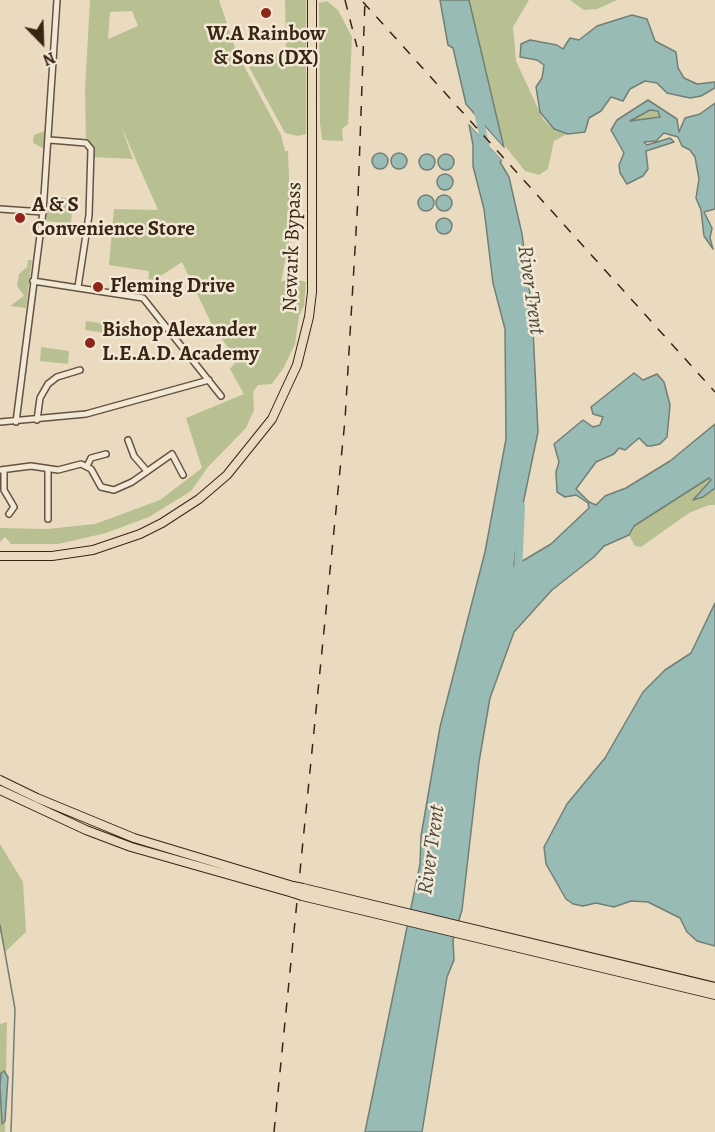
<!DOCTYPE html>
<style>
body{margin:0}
#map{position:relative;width:715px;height:1132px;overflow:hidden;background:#eadbc0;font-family:Alegreya,serif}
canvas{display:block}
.north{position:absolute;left:12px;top:12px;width:60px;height:60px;-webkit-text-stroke:4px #f1e8d6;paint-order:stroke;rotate:157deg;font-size:16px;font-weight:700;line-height:24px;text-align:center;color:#3a2515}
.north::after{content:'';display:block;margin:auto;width:21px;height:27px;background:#3a2515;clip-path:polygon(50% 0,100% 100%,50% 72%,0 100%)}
</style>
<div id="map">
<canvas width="715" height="1132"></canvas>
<div class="north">N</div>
</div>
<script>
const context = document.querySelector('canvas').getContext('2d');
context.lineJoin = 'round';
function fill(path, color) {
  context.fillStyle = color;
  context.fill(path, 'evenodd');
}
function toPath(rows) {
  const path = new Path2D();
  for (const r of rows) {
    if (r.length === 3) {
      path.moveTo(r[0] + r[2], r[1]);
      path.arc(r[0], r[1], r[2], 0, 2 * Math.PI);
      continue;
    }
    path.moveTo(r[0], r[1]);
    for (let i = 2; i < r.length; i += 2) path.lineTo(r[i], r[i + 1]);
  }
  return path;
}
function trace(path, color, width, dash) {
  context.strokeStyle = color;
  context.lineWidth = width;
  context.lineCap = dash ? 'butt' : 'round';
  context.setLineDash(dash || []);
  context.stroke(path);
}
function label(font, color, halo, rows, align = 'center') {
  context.font = font + ' Alegreya,serif';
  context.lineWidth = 5;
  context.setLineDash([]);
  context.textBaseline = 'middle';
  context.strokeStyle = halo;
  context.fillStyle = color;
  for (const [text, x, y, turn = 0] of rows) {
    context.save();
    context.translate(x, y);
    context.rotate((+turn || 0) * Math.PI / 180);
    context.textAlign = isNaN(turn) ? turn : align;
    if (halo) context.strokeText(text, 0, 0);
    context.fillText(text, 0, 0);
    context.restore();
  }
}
const green = toPath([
 [90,0,219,0,241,65,243,64,281,135,285,151,288,151,291,232,281,282,290,278,306,282,304,306,299,316,295,344,284,367,272,384,258,385,253,392,254,410,246,428,208,467,191,491,149,517,106,533,58,544,11,544,5,537,0,542,0,528,47,529,95,524,160,500,202,468,186,418,244,394,230,369,238,359,236,359,212,325,182,262,148,284,149,271,109,265,114,209,158,210,121,126,133,159,92,157,86,143,85,89],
 [132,11,138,26,108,39,110,12],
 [285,0,306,0,306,134,298,136,285,133,249,67,286,50],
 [469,0,529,0,513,27,516,61,543,119,554,130,567,134,554,141,548,169,539,175,525,171,500,140],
 [570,0,617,0,597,9,584,10],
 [327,1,338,10,352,37,348,124,342,129,343,141,322,140,320,123,319,3],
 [650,110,658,111,660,117,636,122,630,120],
 [50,129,49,151,33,143,34,135],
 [49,196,73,199,71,224,46,221],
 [28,260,32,260,26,308,10,306,24,296,17,286,19,274,27,267],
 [86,321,107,324,106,333,85,330],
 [41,347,69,351,68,364,40,361],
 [709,478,710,481,694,498,696,500,703,497,715,488,715,505,709,505,689,513,641,547,635,546,629,535,634,526],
 [0,844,23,882,26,932,5,952,0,932],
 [7,1022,5,1132,0,1132,0,1024]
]);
const water = toPath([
 [440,0,469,0,504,148,466,104,453,48,448,45,440,0],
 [632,15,647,19,655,41,676,52,678,68,684,78,697,84,715,82,715,88,701,96,690,98,667,93,657,83,645,81,630,89,623,101,611,97,601,111,589,118,585,132,568,134,554,129,540,112,536,87,542,78,544,65,537,60,520,57,521,44,530,40,557,45,563,49,570,38,579,40,597,26,632,15],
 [648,100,677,119,679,132,685,118,700,114,715,103,715,209,704,212,712,228,710,238,713,249,704,236,701,210,696,198,699,179,695,157,690,150,682,146,678,137,664,133,656,141,644,142,647,145,670,138,674,142,646,151,648,169,643,176,627,184,620,173,619,165,624,153,611,130,617,120,648,100],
 [650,110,658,111,660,117,630,121,650,110],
 [469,124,502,160,500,162,509,177,522,234,532,309,538,432,518,528,514,566,551,544,589,508,588,503,576,495,565,497,557,492,556,472,559,462,554,444,583,420,593,427,600,425,603,417,593,414,591,407,634,373,643,380,657,374,664,382,670,405,667,437,660,444,651,446,647,446,639,438,625,450,619,448,614,454,596,462,576,489,589,502,596,505,605,496,626,488,670,461,715,424,715,488,703,497,693,500,711,480,709,478,634,526,629,535,604,546,594,557,552,590,514,632,490,698,479,762,462,910,453,940,454,960,447,977,422,1132,365,1132,420,864,421,836,440,727,485,552,506,439,505,329,493,283,484,209,473,166,473,145,469,124],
 [399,161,8],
 [380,161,8],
 [427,162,8],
 [446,162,8],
 [445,182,8],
 [426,203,8],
 [444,203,8],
 [444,226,8],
 [715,603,715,946,697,941,687,932,680,918,648,902,631,901,614,907,596,903,583,906,573,904,566,899,546,864,544,847,567,804,605,758,643,692,665,670,691,653,715,603],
 [4,1071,8,1077,5,1121,2,1124,0,1087,1,1073,4,1071]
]);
const pier = toPath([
 [467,107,504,148,506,150,502,150,470,115],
 [467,122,471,122,508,166,508,167]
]);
const stream = toPath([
 [0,925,15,1009,11,1132]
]);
const river = toPath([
 [478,112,486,149],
 [518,574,521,506]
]);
const minor = toPath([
 [50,140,86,143,91,149,89,215,78,287],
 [0,209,43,212],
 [33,281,143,298,221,396],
 [37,420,40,398,48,384,57,377,80,370],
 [0,422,86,414,209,380],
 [16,422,43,212,57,0],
 [128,440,134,456,147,471],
 [87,466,91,458,106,454],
 [0,470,31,466,58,470,81,464,91,469,101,487,114,490,132,482,172,454,183,475],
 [4,471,4,490,14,507,9,514],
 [48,519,48,469]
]);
const highway = toPath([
 [0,556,52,556,93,550,140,534,162,523,199,499,227,475,272,419,297,365,309,317,312,292,312,0],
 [0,780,37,798,134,838,293,886],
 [0,790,86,830,131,847,293,893],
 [303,888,715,987],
 [302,896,715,995]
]);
const rail = toPath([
 [345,0,357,47],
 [363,2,715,392],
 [274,1132,345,420,358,198,365,0]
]);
const highwayBridge = toPath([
 [293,886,303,888],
 [293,893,302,896]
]);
const markers = [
 [266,13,6,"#8f2418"],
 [20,218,6,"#8f2418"],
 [98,287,6,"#8f2418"],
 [90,343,6,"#8f2418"]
];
const poiNames = [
 ["W.A Rainbow",266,35,"center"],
 ["& Sons (DX)",266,59,"center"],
 ["A & S",32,206],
 ["Convenience Store",32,230],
 ["Fleming Drive",110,287],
 ["Bishop Alexander",102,331],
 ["L.E.A.D. Academy",102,355]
];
const streetNames = [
 ["Newark Bypass",293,247,-88]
];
const waterNames = [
 ["River Trent",530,290,82],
 ["River Trent",432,850,-82]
];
fill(green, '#b8c091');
fill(water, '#98bbb5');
trace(water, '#727f75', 1.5);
fill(pier, '#eadbc0');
trace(stream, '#727f75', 1.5);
trace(river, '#98bbb5', 8);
trace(minor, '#665240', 8);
trace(highway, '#3a2515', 10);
trace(minor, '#f1e8d6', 5);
trace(highway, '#eadbc0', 8);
trace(rail, '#3a2515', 1.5, [10, 10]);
trace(highwayBridge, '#3a2515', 10, []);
trace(highwayBridge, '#eadbc0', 8);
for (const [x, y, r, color] of markers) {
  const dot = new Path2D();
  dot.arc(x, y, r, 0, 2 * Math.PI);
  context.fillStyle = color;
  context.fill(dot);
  trace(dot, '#f1e8d6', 2);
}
label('bold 21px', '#3a2515', '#f1e8d6', poiNames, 'left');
label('21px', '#3a2515', '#f1e8d6', streetNames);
label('italic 22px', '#524a3d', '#f1e8d6', waterNames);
</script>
